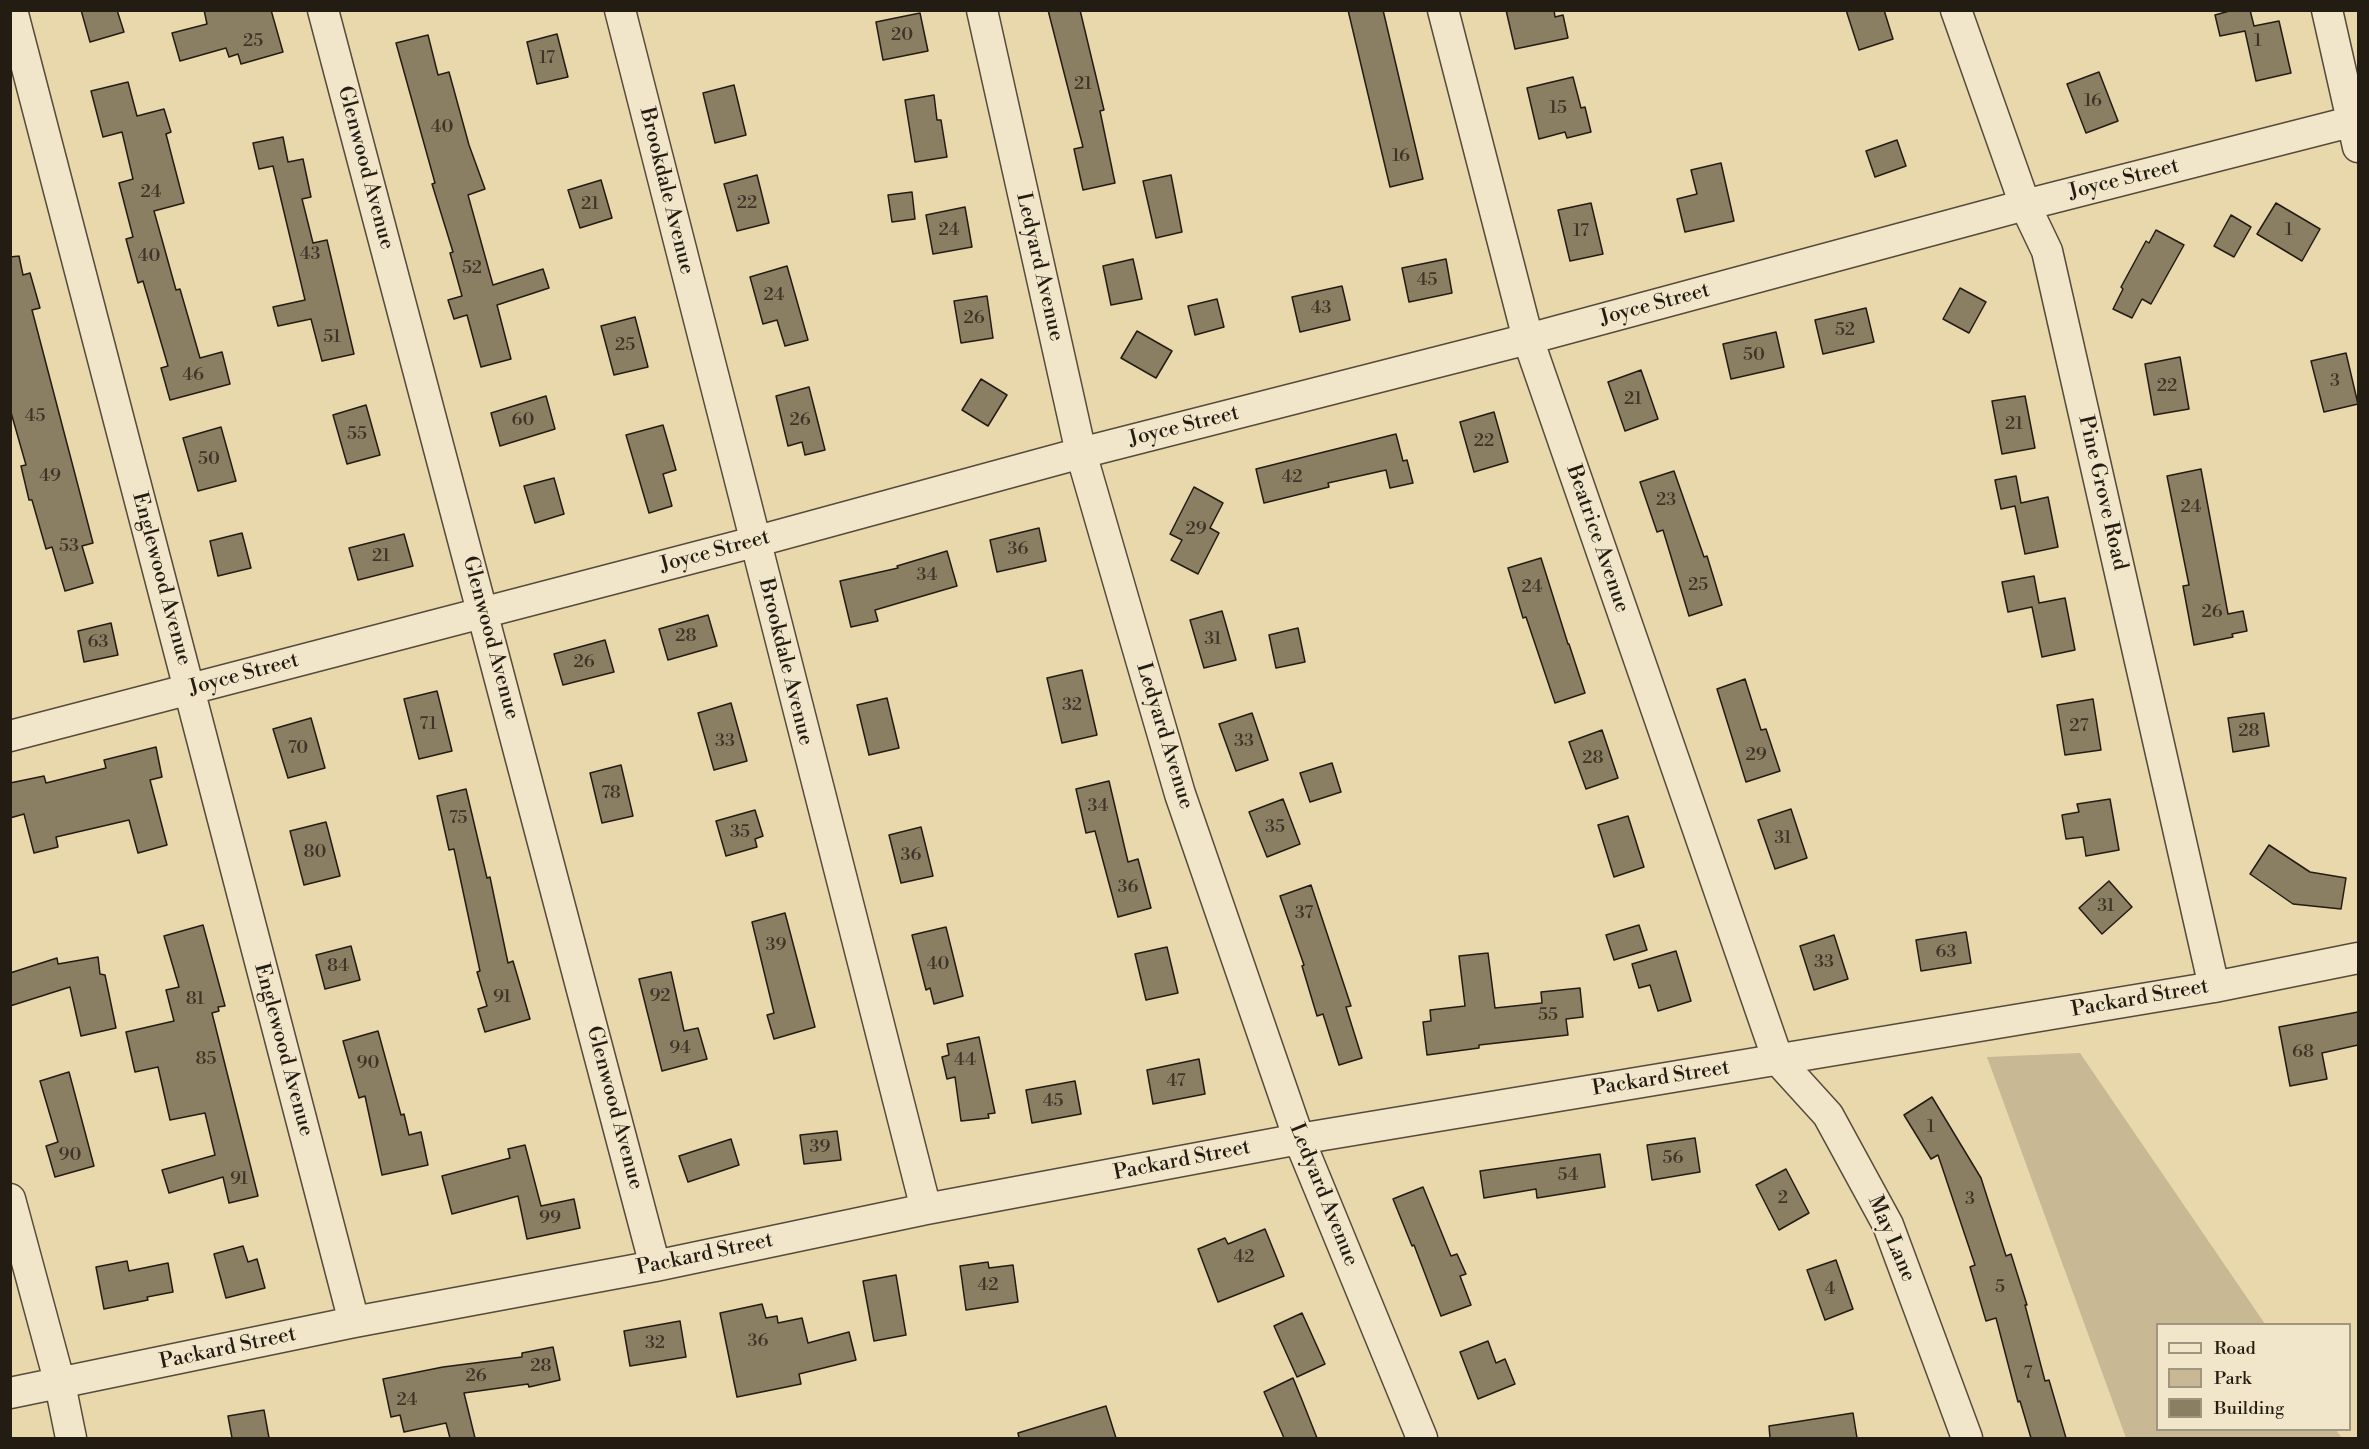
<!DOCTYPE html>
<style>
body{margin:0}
#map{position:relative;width:2369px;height:1449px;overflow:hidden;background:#ead8ad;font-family:"Libre Bodoni",serif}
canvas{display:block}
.frame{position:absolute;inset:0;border:12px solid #231c13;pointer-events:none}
.legend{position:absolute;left:2156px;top:1323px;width:195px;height:108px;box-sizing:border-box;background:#f1e6ca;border:2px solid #9f9581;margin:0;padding:8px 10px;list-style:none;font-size:18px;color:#231c13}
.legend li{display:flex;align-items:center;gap:12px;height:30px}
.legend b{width:30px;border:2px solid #9f9581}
</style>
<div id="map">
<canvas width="2369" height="1449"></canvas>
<div class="frame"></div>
<ul class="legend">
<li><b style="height:8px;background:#f1e6ca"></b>Road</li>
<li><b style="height:16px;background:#c8b893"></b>Park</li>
<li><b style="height:16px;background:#8a7e63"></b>Building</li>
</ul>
</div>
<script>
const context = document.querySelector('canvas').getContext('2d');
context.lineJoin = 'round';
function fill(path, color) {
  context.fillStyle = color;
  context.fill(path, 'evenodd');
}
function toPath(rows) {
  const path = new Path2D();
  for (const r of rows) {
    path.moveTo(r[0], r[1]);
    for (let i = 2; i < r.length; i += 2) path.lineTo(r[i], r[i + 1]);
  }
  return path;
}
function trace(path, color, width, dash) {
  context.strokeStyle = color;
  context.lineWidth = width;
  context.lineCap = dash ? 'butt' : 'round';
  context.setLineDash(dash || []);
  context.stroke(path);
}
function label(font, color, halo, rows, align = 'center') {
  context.font = font + ' "Libre Bodoni",serif';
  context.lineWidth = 4.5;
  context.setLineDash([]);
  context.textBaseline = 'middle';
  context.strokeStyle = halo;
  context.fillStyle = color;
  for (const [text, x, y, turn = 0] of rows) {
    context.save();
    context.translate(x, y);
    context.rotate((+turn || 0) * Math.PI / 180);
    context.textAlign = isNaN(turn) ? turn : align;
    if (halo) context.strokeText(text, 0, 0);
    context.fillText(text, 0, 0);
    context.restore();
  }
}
const green = toPath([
 [2080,1053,2265,1324,2158,1324,2158,1430,2336,1430,2342,1438,2126,1438,1987,1057]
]);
const building = toPath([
 [81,10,117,10,124,32,90,42,81,10],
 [204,10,271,10,283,52,241,64,238,54,229,57,226,48,180,61,172,33,207,24,204,10],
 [1048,10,1080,10,1104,110,1100,111,1115,183,1083,190,1074,149,1083,147,1048,10],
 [1348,10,1383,10,1423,179,1390,187,1348,10],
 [1506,10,1554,10,1555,17,1563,15,1568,38,1515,49,1506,10],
 [1846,10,1884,10,1893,39,1859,50,1846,10],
 [2233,10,2250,10,2254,26,2279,21,2291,73,2256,81,2245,31,2220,36,2215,15,2233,10],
 [920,13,928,51,883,60,876,22,920,13],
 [557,34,568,77,537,84,527,42,557,34],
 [428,35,438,75,449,72,469,145,485,189,468,195,493,285,543,269,549,288,497,305,511,359,481,367,467,315,454,319,448,300,462,296,450,253,453,252,432,184,435,183,396,43,428,35],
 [2099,72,2118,121,2086,133,2067,84,2099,72],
 [1573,77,1581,108,1585,107,1591,132,1567,138,1565,132,1539,139,1527,88,1573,77],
 [128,82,137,116,164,109,171,132,166,134,184,203,154,211,176,290,180,289,200,358,222,352,230,384,170,400,161,368,168,366,143,281,138,283,126,239,133,237,119,183,133,179,122,132,103,137,91,91,128,82],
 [734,85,746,135,715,143,703,93,734,85],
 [934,95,937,120,941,120,947,157,915,162,905,100,934,95],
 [283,137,288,162,303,159,311,197,302,199,313,243,327,240,354,354,322,361,311,319,278,326,273,307,305,300,273,166,259,169,253,143,283,137],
 [1897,140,1906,166,1875,177,1866,151,1897,140],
 [1721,163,1734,221,1685,232,1677,199,1697,194,1691,170,1721,163],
 [757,175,769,223,737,231,724,184,757,175],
 [1171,175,1182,232,1156,238,1143,181,1171,175],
 [601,180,612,218,580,228,568,190,601,180],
 [912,192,915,219,892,222,888,195,912,192],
 [1591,203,1603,254,1570,261,1558,210,1591,203],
 [2276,203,2320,229,2302,261,2257,234,2276,203],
 [965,207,972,247,933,254,926,215,965,207],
 [2231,215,2251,227,2234,257,2214,246,2231,215],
 [2156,230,2184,245,2151,304,2142,299,2132,318,2113,309,2123,289,2121,287,2146,241,2149,243,2156,230],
 [19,256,23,275,30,273,40,308,32,310,93,543,82,546,93,583,65,591,52,547,46,549,32,500,29,500,21,466,26,465,10,409,10,257,19,256],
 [1133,259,1142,299,1111,305,1103,266,1133,259],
 [1446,259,1452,293,1409,302,1402,268,1446,259],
 [787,266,808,340,785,346,777,320,763,324,750,277,787,266],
 [1342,286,1350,320,1300,332,1292,297,1342,286],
 [1960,288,1986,302,1969,333,1943,319,1960,288],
 [987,296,993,338,961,343,954,301,987,296],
 [1217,299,1224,327,1195,335,1188,306,1217,299],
 [1866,308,1874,342,1823,354,1815,320,1866,308],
 [635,317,648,367,614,375,601,326,635,317],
 [1137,331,1172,351,1156,378,1121,358,1137,331],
 [1776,332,1784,367,1731,379,1723,344,1776,332],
 [2346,353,2358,404,2324,412,2311,361,2346,353],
 [2180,357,2189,409,2154,415,2145,364,2180,357],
 [1641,370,1658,419,1625,431,1608,382,1641,370],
 [981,379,1007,395,988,426,962,410,981,379],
 [809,387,825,450,805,455,802,442,788,446,776,396,809,387],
 [546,396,555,429,500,446,491,413,546,396],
 [2025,396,2035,448,2002,454,1992,401,2025,396],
 [366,405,380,455,347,464,333,415,366,405],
 [1494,412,1508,462,1474,472,1460,422,1494,412],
 [663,425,676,470,663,474,672,506,649,513,626,435,663,425],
 [221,427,236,481,198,491,183,438,221,427],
 [1396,434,1403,461,1407,460,1413,483,1390,488,1386,470,1328,483,1329,487,1264,503,1256,469,1396,434],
 [2201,469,2228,614,2243,611,2247,631,2232,634,2233,637,2194,645,2183,586,2189,585,2167,476,2201,469],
 [1674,471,1704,557,1707,556,1722,605,1689,616,1663,530,1657,532,1640,482,1674,471],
 [2016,476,2021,503,2048,497,2058,547,2025,554,2015,506,2001,509,1995,480,2016,476],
 [554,478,564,514,535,523,524,486,554,478],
 [1194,487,1223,503,1210,528,1219,533,1198,574,1171,560,1182,540,1170,534,1194,487],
 [1039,528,1046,561,997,572,990,540,1039,528],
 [242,533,251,568,218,576,210,541,242,533],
 [404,534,413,566,358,580,349,548,404,534],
 [947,551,957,586,875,610,878,621,851,627,840,581,898,568,897,566,947,551],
 [1541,558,1568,644,1569,644,1585,693,1555,703,1526,617,1523,618,1508,568,1541,558],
 [2034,576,2039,603,2065,598,2075,650,2042,657,2032,607,2008,612,2002,582,2034,576],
 [1222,611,1236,660,1204,668,1190,620,1222,611],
 [708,615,717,646,668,660,659,629,708,615],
 [111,623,118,655,84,662,78,631,111,623],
 [1298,628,1305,662,1276,668,1269,635,1298,628],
 [605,640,614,672,563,685,554,654,605,640],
 [1082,670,1097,735,1062,743,1047,678,1082,670],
 [1745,679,1761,730,1766,729,1780,771,1746,782,1717,689,1745,679],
 [437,691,452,751,419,759,404,699,437,691],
 [887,698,899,748,869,755,857,705,887,698],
 [2093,699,2101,750,2065,755,2057,705,2093,699],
 [731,703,747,761,714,770,698,713,731,703],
 [1252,713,1268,760,1236,771,1219,724,1252,713],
 [2264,713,2269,746,2233,752,2228,718,2264,713],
 [311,718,325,768,288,778,273,729,311,718],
 [1602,730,1618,778,1586,789,1569,742,1602,730],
 [156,747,162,777,150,780,167,845,138,853,129,820,56,837,58,847,34,853,24,814,10,818,10,783,44,776,46,783,106,768,104,760,156,747],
 [1332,763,1341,792,1310,802,1300,773,1332,763],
 [621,765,633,816,602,823,590,773,621,765],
 [1109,781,1128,862,1138,859,1151,908,1118,917,1095,831,1086,833,1076,789,1109,781],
 [466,789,487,878,490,877,508,963,513,961,530,1019,485,1032,478,1009,487,1006,477,972,480,971,454,849,449,850,437,796,466,789],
 [1283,799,1300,844,1267,857,1249,812,1283,799],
 [2110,799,2119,850,2086,856,2083,837,2066,839,2062,815,2079,812,2077,804,2110,799],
 [1791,809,1807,858,1775,869,1758,820,1791,809],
 [755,810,763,836,755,839,757,847,726,856,716,821,755,810],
 [1628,816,1644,867,1614,877,1598,825,1628,816],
 [326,822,340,876,304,885,290,831,326,822],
 [921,827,933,876,901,883,889,835,921,827],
 [2269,845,2310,872,2346,878,2341,909,2293,904,2250,874,2269,845],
 [2109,881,2132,907,2102,934,2079,908,2109,881],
 [1311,885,1351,1006,1346,1007,1362,1058,1339,1065,1323,1014,1317,1016,1302,966,1304,965,1280,896,1311,885],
 [785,913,815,1027,774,1039,767,1015,774,1013,752,922,785,913],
 [203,925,225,1006,218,1007,219,1011,212,1013,258,1196,229,1203,223,1177,169,1193,162,1170,215,1155,205,1113,170,1120,158,1067,135,1072,126,1032,174,1021,166,990,179,987,164,936,203,925],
 [1639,925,1647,950,1614,960,1606,935,1639,925],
 [946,927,963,996,934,1004,930,988,926,990,912,935,946,927],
 [1966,932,1971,963,1921,971,1916,940,1966,932],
 [1834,935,1848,979,1814,990,1800,946,1834,935],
 [351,946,360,980,325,989,316,955,351,946],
 [1167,947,1178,993,1146,1000,1135,954,1167,947],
 [1676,951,1691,1001,1658,1011,1650,985,1639,988,1632,964,1676,951],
 [1488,953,1495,1008,1542,1003,1541,992,1580,988,1583,1017,1566,1019,1568,1035,1479,1045,1479,1048,1427,1055,1423,1022,1431,1021,1430,1010,1465,1006,1459,956,1488,953],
 [98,957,100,974,105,975,116,1028,81,1036,70,987,10,1006,10,973,57,958,58,964,98,957],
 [671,972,684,1031,698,1028,707,1059,662,1071,639,979,671,972],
 [2358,1012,2358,1045,2322,1053,2327,1079,2290,1086,2279,1027,2358,1012],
 [378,1031,401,1115,404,1114,409,1135,421,1132,428,1165,382,1175,365,1096,359,1098,343,1041,378,1031],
 [979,1037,995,1113,988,1114,989,1118,961,1121,955,1077,947,1079,942,1057,949,1055,947,1044,979,1037],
 [1199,1059,1205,1094,1153,1104,1147,1070,1199,1059],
 [69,1072,94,1166,55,1177,46,1146,58,1142,40,1081,69,1072],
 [1075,1081,1081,1114,1032,1123,1026,1090,1075,1081],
 [1932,1097,1981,1178,2006,1256,2011,1254,2027,1305,2025,1305,2045,1381,2049,1380,2066,1438,2031,1438,2020,1401,2018,1402,1996,1318,1986,1321,1970,1267,1975,1265,1938,1155,1931,1159,1904,1115,1932,1097],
 [837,1131,841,1160,804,1164,800,1135,837,1131],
 [1695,1138,1700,1172,1652,1180,1647,1145,1695,1138],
 [731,1139,739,1165,688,1182,679,1156,731,1139],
 [525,1145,541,1206,574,1199,580,1228,527,1239,518,1196,452,1214,442,1176,510,1158,508,1149,525,1145],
 [1600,1154,1605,1187,1537,1198,1536,1189,1484,1198,1480,1171,1600,1154],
 [1786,1169,1809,1213,1779,1230,1756,1185,1786,1169],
 [1423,1187,1451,1256,1457,1254,1466,1274,1460,1276,1471,1305,1441,1316,1414,1245,1412,1246,1393,1199,1423,1187],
 [1265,1229,1284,1276,1218,1302,1198,1249,1225,1238,1228,1244,1265,1229],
 [243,1246,248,1262,257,1259,265,1288,226,1298,214,1254,243,1246],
 [1836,1260,1853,1309,1825,1320,1807,1270,1836,1260],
 [127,1261,129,1271,168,1263,173,1292,147,1297,148,1300,104,1309,96,1267,127,1261],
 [988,1262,989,1268,1013,1265,1018,1302,966,1310,960,1266,988,1262],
 [896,1275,906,1335,874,1341,863,1281,896,1275],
 [762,1304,766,1318,777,1316,778,1323,802,1318,808,1343,849,1332,856,1360,799,1374,801,1384,737,1397,720,1313,762,1304],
 [1302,1313,1325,1364,1297,1377,1274,1326,1302,1313],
 [680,1321,686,1357,630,1366,624,1331,680,1321],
 [1488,1341,1496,1363,1505,1359,1515,1384,1478,1399,1460,1352,1488,1341],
 [553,1347,560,1380,529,1387,528,1384,464,1393,475,1438,450,1438,446,1423,404,1432,400,1415,391,1417,383,1379,443,1367,522,1357,522,1353,553,1347],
 [1293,1378,1302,1400,1317,1438,1284,1438,1264,1392,1293,1378],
 [1106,1406,1116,1438,1019,1438,1018,1433,1106,1406],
 [264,1410,269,1438,232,1438,228,1416,264,1410],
 [1853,1413,1857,1438,1770,1438,1769,1426,1853,1413]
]);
const minor = toPath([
 [12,10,354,1322],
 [323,10,655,1266],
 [620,10,926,1209],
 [982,10,1081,453,1180,794,1299,1139,1422,1438],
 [1443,10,1528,339,1778,1060,1828,1115,1888,1225,1967,1438],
 [1956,10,2025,205,2047,251,2214,987],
 [2327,10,2358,147],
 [10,736,754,542,1081,453,1528,339,2025,205,2358,120],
 [10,1199,60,1384,71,1438],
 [10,1393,354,1322,655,1266,926,1209,1299,1139,2214,987,2358,958]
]);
const numberNames = [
 ["20",902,36],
 ["25",253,42],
 ["1",2258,42],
 ["17",547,59],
 ["21",1083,85],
 ["16",2093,102],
 ["15",1558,109],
 ["40",442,128],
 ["16",1401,157],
 ["24",151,193],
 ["22",747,204],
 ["21",590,205],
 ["24",949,231],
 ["1",2289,231],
 ["17",1581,232],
 ["43",310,255],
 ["40",149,257],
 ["52",472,269],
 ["45",1427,281],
 ["24",774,296],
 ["43",1321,309],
 ["26",974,319],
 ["52",1845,331],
 ["51",332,338],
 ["25",625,346],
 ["50",1754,356],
 ["46",193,376],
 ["3",2335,382],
 ["22",2167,387],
 ["21",1633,400],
 ["45",35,417],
 ["60",523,421],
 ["26",800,421],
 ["21",2014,425],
 ["55",357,435],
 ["22",1484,442],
 ["50",209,460],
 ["49",50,477],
 ["42",1292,478],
 ["23",1666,501],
 ["24",2191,508],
 ["29",1196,530],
 ["53",69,547],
 ["36",1018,550],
 ["21",381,557],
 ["34",927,576],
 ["25",1698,586],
 ["24",1532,588],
 ["26",2212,613],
 ["28",686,637],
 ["31",1213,640],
 ["63",98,643],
 ["26",584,663],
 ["32",1072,706],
 ["71",428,725],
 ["27",2079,727],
 ["28",2249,732],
 ["33",725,742],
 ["33",1244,742],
 ["70",298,749],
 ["29",1756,756],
 ["28",1593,759],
 ["78",611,794],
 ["34",1098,807],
 ["75",458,819],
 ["35",1275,828],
 ["35",740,833],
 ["31",1783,839],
 ["80",315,853],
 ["36",911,856],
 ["36",1128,888],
 ["31",2106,907],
 ["37",1304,914],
 ["39",776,946],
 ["63",1946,953],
 ["33",1824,963],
 ["40",938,965],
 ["84",338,967],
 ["92",660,997],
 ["91",502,998],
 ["81",195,1000],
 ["55",1548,1016],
 ["94",680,1049],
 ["68",2303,1053],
 ["85",206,1060],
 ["44",965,1061],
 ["90",368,1064],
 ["47",1176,1082],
 ["45",1053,1102],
 ["1",1931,1128],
 ["39",820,1148],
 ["90",70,1156],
 ["56",1673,1159],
 ["54",1568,1176],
 ["91",239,1180],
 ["2",1783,1199],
 ["3",1970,1200],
 ["99",550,1219],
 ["42",1244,1258],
 ["42",988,1286],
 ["5",2000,1288],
 ["4",1830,1290],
 ["36",758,1342],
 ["32",655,1344],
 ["28",541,1367],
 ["7",2028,1374],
 ["26",476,1377],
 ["24",407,1401]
];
const streetNames = [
 ["Glenwood Avenue",365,168,75],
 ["Joyce Street",2124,180,-14],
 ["Brookdale Avenue",666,191,76],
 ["Ledyard Avenue",1039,267,77],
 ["Joyce Street",1655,305,-15],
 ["Joyce Street",1184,427,-14],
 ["Pine Grove Road",2102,493,77],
 ["Beatrice Avenue",1597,539,71],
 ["Joyce Street",715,552,-15],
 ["Englewood Avenue",161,579,75],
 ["Glenwood Avenue",490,638,75],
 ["Brookdale Avenue",785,662,76],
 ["Joyce Street",244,675,-15],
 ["Ledyard Avenue",1164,736,73],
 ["Packard Street",2140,999,-10],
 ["Englewood Avenue",283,1050,75],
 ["Packard Street",1661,1079,-9],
 ["Glenwood Avenue",614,1108,75],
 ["Packard Street",1182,1161,-11],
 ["Ledyard Avenue",1323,1195,68],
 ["May Lane",1891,1239,67],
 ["Packard Street",705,1255,-12],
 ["Packard Street",228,1349,-12]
];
fill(green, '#c8b893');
fill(building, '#8a7e63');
trace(building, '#231c13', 1.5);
trace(minor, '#554b3a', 33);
trace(minor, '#f1e6ca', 30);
label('18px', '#3d3427', null, numberNames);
label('21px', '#231c13', '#f1e6ca', streetNames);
</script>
